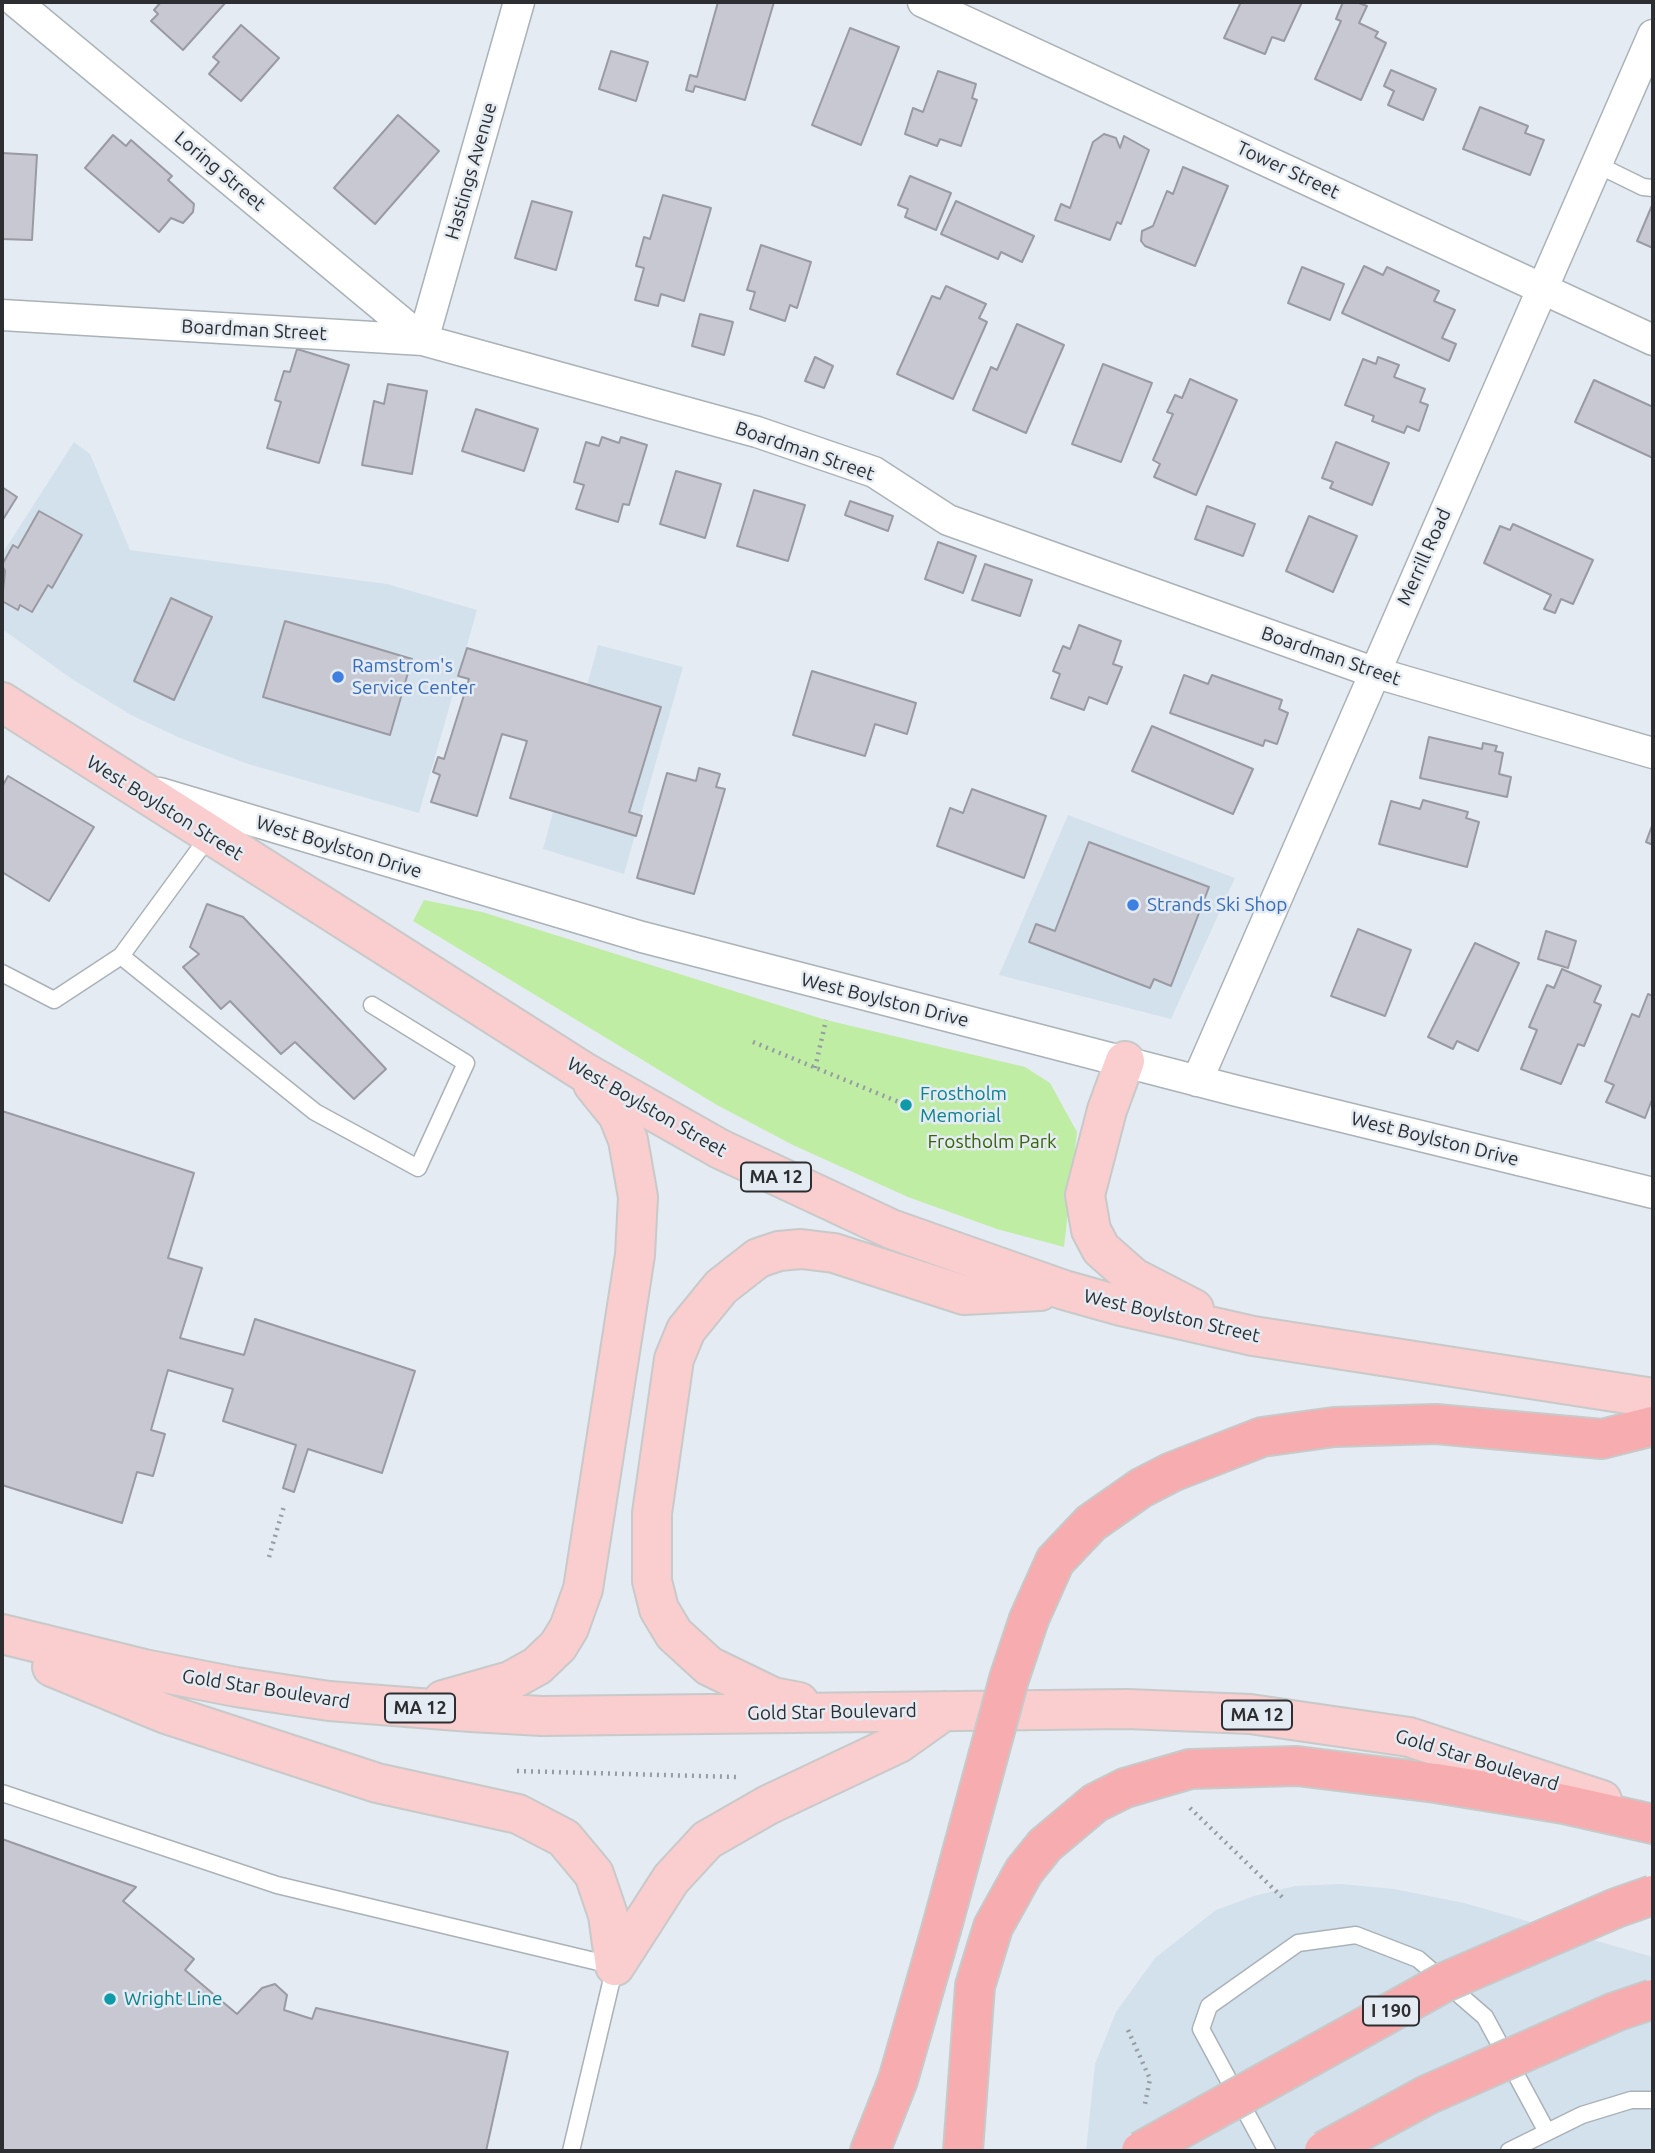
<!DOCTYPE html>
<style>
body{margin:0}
#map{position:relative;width:1655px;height:2153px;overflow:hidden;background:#e4ebf2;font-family:Ubuntu,sans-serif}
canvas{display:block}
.frame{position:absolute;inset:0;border:4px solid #2c2e31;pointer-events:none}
</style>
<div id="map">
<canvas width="1655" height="2153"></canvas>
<div class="frame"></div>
</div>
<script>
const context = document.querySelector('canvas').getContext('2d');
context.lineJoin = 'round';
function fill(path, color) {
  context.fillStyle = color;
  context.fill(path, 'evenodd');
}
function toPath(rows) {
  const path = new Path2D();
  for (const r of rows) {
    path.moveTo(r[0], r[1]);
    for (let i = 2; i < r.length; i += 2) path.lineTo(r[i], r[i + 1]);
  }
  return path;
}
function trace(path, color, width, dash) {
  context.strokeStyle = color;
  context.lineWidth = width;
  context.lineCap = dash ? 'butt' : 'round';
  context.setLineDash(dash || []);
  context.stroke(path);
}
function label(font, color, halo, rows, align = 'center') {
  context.font = font + ' Ubuntu,sans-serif';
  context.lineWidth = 5;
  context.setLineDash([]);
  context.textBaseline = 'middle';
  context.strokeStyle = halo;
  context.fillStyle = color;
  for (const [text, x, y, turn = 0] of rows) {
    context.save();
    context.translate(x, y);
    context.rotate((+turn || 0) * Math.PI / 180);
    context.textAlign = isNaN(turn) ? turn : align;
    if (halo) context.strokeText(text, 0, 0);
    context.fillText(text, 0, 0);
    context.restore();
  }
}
const built = toPath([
 [74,442,90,454,130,550,387,584,477,610,419,813,248,764,180,738,131,715,72,679,2,629,2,554],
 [598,645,683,667,624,874,543,849],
 [1068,815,1235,878,1171,1019,999,975],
 [1341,1884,1394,1889,1464,1903,1653,1957,1653,2151,1086,2151,1095,2064,1116,2012,1155,1958,1216,1910,1254,1896,1295,1886]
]);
const green = toPath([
 [424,900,482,912,826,1020,1025,1067,1050,1083,1077,1132,1064,1247,997,1229,908,1197,793,1145,717,1105,413,921]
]);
const building = toPath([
 [161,2,226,2,183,50,151,21,158,14,154,10,161,2],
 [718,2,774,2,745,100,695,86,693,92,686,90,690,75,697,77,718,2],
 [1241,2,1302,2,1284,41,1272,37,1265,54,1224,38,1241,2],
 [1343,2,1356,2,1367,6,1359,23,1378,32,1375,37,1386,43,1361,100,1315,79,1341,21,1336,19,1343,2],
 [241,25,279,58,241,101,209,74,219,62,213,57,241,25],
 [850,28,899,47,861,145,812,125,850,28],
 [611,51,648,62,636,101,599,89,611,51],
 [1391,70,1436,89,1423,120,1388,105,1394,91,1384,86,1391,70],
 [938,71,976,84,972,98,977,100,961,146,940,139,937,146,905,134,913,108,923,112,938,71],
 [1480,107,1528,126,1525,133,1544,140,1530,175,1463,149,1480,107],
 [398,115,439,151,375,224,334,188,398,115],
 [1104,134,1116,138,1120,148,1124,136,1149,150,1121,224,1117,222,1110,240,1055,220,1061,204,1070,208,1093,142,1104,134],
 [113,135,126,146,131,140,172,176,168,180,194,204,193,212,183,223,171,218,159,232,85,168,113,135],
 [2,153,37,155,32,240,2,239,2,153],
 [1183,167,1228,186,1195,266,1145,246,1141,241,1142,231,1153,226,1167,191,1173,194,1183,167],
 [910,176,951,193,936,230,905,217,908,209,898,205,910,176],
 [663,195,711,208,684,301,661,294,658,306,635,300,644,268,636,266,644,237,650,239,663,195],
 [532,201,572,212,556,270,515,258,532,201],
 [956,201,1034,236,1022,262,1001,252,998,259,941,234,956,201],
 [1653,203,1653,248,1637,241,1653,203],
 [761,245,811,262,797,308,790,305,785,321,750,309,755,292,747,290,761,245],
 [1364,266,1383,275,1387,267,1439,291,1434,301,1455,310,1442,338,1456,344,1449,361,1342,313,1364,266],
 [1302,267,1344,284,1330,320,1288,303,1302,267],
 [946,286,986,304,979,318,987,322,953,399,897,374,932,296,940,299,946,286],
 [700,314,733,322,724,355,692,346,700,314],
 [1017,324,1064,345,1026,433,973,410,991,367,997,370,1017,324],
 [297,349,349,365,319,463,267,448,281,402,275,400,284,371,290,372,297,349],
 [815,357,833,366,824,388,805,381,815,357],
 [1378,357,1399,365,1394,377,1425,389,1420,402,1428,405,1419,431,1407,426,1404,433,1372,421,1374,416,1345,405,1363,359,1376,364,1378,357],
 [1103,364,1152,383,1121,462,1072,444,1103,364],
 [1190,379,1237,400,1196,495,1154,477,1160,464,1153,460,1173,414,1167,412,1175,395,1182,398,1190,379],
 [1594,380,1653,407,1653,458,1575,422,1594,380],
 [388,384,427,391,412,474,362,465,374,401,384,404,388,384],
 [476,409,538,429,524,471,462,451,476,409],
 [602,437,619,443,621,437,647,445,629,505,623,504,618,522,576,509,584,485,574,482,586,442,599,446,602,437],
 [1336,442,1389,463,1372,505,1330,488,1333,482,1322,478,1336,442],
 [676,471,721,484,705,538,660,524,676,471],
 [2,487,17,497,2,521,2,487],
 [754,490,805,505,788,561,737,546,754,490],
 [850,501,893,516,888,531,845,515,850,501],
 [1207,506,1255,524,1243,556,1195,539,1207,506],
 [39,511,82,535,52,588,48,585,32,612,20,605,18,610,2,601,5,571,2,565,13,545,18,548,39,511],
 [1309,516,1357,536,1333,592,1286,571,1309,516],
 [1513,524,1593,560,1573,604,1561,599,1555,613,1544,609,1551,595,1484,563,1500,526,1510,530,1513,524],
 [938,542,976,556,963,593,925,579,938,542],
 [985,564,1032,580,1020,616,972,600,985,564],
 [171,598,212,617,174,700,134,681,171,598],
 [285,621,412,659,390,735,263,697,285,621],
 [1079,625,1121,641,1113,664,1122,667,1107,704,1089,697,1084,710,1051,698,1060,674,1053,671,1063,646,1070,649,1079,625],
 [467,648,661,707,629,812,642,816,636,836,510,798,527,741,502,734,477,816,431,802,440,775,433,772,438,757,444,759,469,679,458,676,467,648],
 [812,671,916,703,907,734,875,724,865,756,793,735,812,671],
 [1184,675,1208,684,1212,675,1282,700,1279,709,1288,713,1277,744,1265,740,1263,746,1170,713,1184,675],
 [1152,726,1253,769,1233,814,1132,771,1152,726],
 [1429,737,1482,749,1483,743,1497,746,1495,751,1503,753,1499,774,1511,777,1507,797,1420,778,1429,737],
 [699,768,720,774,716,787,725,789,694,894,637,878,667,773,696,781,699,768],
 [8,776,94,827,49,901,2,872,2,787,8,776],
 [972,789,1046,816,1024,878,937,846,950,808,963,813,972,789],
 [1423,800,1468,812,1466,818,1479,822,1467,867,1379,844,1391,801,1420,809,1423,800],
 [1653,823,1653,845,1646,842,1653,823],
 [1089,842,1209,887,1171,986,1154,979,1150,988,1029,942,1036,924,1055,931,1089,842],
 [207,904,243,917,386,1069,354,1099,295,1042,281,1054,230,1001,221,1009,183,967,199,954,190,947,207,904],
 [1358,929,1411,950,1385,1016,1331,996,1358,929],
 [1546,931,1576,941,1568,968,1538,959,1546,931],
 [1475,943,1519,963,1478,1051,1457,1041,1453,1049,1428,1037,1475,943],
 [1562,969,1601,986,1594,1002,1601,1005,1584,1046,1578,1044,1561,1084,1521,1069,1537,1030,1529,1027,1547,985,1554,988,1562,969],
 [1648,994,1653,996,1653,1097,1645,1118,1606,1102,1614,1085,1605,1081,1632,1014,1639,1017,1648,994],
 [2,1111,194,1173,168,1258,202,1268,180,1338,244,1355,255,1319,415,1371,382,1473,308,1449,294,1492,283,1488,296,1445,223,1421,233,1389,168,1370,151,1430,165,1434,153,1476,137,1472,122,1523,2,1485,2,1111],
 [2,1839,136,1887,123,1901,194,1959,185,1970,237,2014,262,1988,275,1984,287,1995,284,2010,312,2019,316,2008,508,2052,486,2151,2,2151,2,1839]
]);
const path = toPath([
 [753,1042,906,1105],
 [815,1068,826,1020],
 [269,1557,284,1506],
 [517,1771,736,1777],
 [1190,1808,1282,1897],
 [1128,2030,1150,2079,1145,2104]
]);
const service = toPath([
 [1596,164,1643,187,1653,188],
 [209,836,121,956,315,1112,418,1168,466,1063,372,1005],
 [2,973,54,1000,121,956],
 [2,1793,277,1885,615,1966,571,2151],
 [1267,2151,1201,2029,1209,2006,1298,1943,1356,1935,1418,1959,1485,2017,1547,2132],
 [1509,2151,1582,2115,1631,2100,1653,2100]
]);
const minor = toPath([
 [16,2,423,340,519,2],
 [923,2,1653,340],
 [2,315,423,340,757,432,874,472,948,520,1373,672,1653,753],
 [160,793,642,937,1237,1091,1653,1193],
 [1197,1081,1653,35]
]);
const primary = toPath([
 [2,702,584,1072,720,1149,891,1229,1064,1290,1121,1306,1253,1336,1653,1398],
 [1125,1061,1107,1110,1085,1195,1091,1230,1101,1249,1134,1278,1194,1309],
 [2,1634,144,1669,236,1687,329,1701,471,1712,542,1716,1127,1709,1250,1714,1409,1737,1602,1800],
 [52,1667,166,1714,377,1783,518,1814,564,1838,594,1874,608,1915,615,1966],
 [443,1700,510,1681,537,1666,558,1646,569,1628,583,1589,635,1255,638,1197,628,1140,618,1115,593,1084],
 [799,1702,773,1697,709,1666,674,1634,659,1609,652,1581,652,1513,674,1359,686,1330,721,1287,758,1258,779,1251,801,1249,834,1253,964,1295,1040,1291],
 [615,1966,671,1879,707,1840,768,1805,899,1743,944,1711]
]);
const motorway = toPath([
 [1029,1619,1055,1561,1091,1523,1141,1488,1172,1472,1262,1437,1334,1427,1436,1424,1602,1439,1653,1426],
 [870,2151,898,2080,941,1930],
 [963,2151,975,1986,993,1927,1024,1871,1045,1845,1095,1803,1125,1788,1190,1769,1297,1766,1436,1783,1564,1804,1653,1824]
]);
const motorwayBridge = toPath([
 [941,1930,1009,1679,1029,1619],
 [1141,2151,1445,1982,1616,1908,1653,1895],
 [1324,2151,1427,2095,1615,2012,1653,1999]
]);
const markers = [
 [338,677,7,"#3f7fe0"],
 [1133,905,7,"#3f7fe0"],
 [906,1105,7,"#0f9aa8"],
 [110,1999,7,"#0f9aa8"]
];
const shields = [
 [776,1177,70],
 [420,1708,70],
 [1257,1715,70],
 [1391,2011,56]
];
const shieldNames = [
 ["MA 12",776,1177],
 ["MA 12",420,1708],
 ["MA 12",1257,1715],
 ["I 190",1391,2011]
];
const streetNames = [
 ["Tower Street",1288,170,25],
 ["Loring Street",220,171,40],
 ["Hastings Avenue",471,171,-74],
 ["Boardman Street",254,330,3],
 ["Boardman Street",805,451,19],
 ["Merrill Road",1424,557,-66],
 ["Boardman Street",1331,656,19],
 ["West Boylston Street",165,808,32],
 ["West Boylston Drive",339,847,17],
 ["West Boylston Drive",885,1000,14],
 ["West Boylston Street",647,1107,30],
 ["West Boylston Drive",1435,1139,14],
 ["West Boylston Street",1172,1316,13],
 ["Gold Star Boulevard",266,1689,9],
 ["Gold Star Boulevard",832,1712,-1],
 ["Gold Star Boulevard",1477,1760,17]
];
const shopNames = [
 ["Ramstrom's",352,666],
 ["Service Center",352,688],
 ["Strands Ski Shop",1147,905]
];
const cultureNames = [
 ["Frostholm",920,1094],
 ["Memorial",920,1116],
 ["Wright Line",124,1999]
];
const parkNames = [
 ["Frostholm Park",992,1142]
];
fill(built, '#d3e1ed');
fill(green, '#bfeda4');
fill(building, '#c7c8d1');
trace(building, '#9a9aa3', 2);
trace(service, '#aab2b8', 19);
trace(minor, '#aab2b8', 33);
trace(primary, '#c8c9c9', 42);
trace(motorway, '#c8c9c9', 42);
trace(path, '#979ca2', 4.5, [2, 5]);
trace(service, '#fff', 16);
trace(minor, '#fff', 30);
trace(primary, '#facdcf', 38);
trace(motorway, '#f7acaf', 38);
trace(motorwayBridge, '#c8c9c9', 42, []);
trace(motorwayBridge, '#f7acaf', 38);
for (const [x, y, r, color] of markers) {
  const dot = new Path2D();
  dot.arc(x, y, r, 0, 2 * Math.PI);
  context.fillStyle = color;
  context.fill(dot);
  trace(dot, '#e4ebf2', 2.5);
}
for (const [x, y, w] of shields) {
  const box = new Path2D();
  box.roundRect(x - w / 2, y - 14.5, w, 29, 5);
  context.fillStyle = '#e4ebf2';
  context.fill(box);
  trace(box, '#2c2e31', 2);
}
label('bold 18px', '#2c2e31', null, shieldNames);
label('19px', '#2c2e31', '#e4ebf2', streetNames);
label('19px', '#366cbe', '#e4ebf2', shopNames, 'left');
label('19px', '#0d838f', '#e4ebf2', cultureNames, 'left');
label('19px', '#366407', '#e4ebf2', parkNames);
</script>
